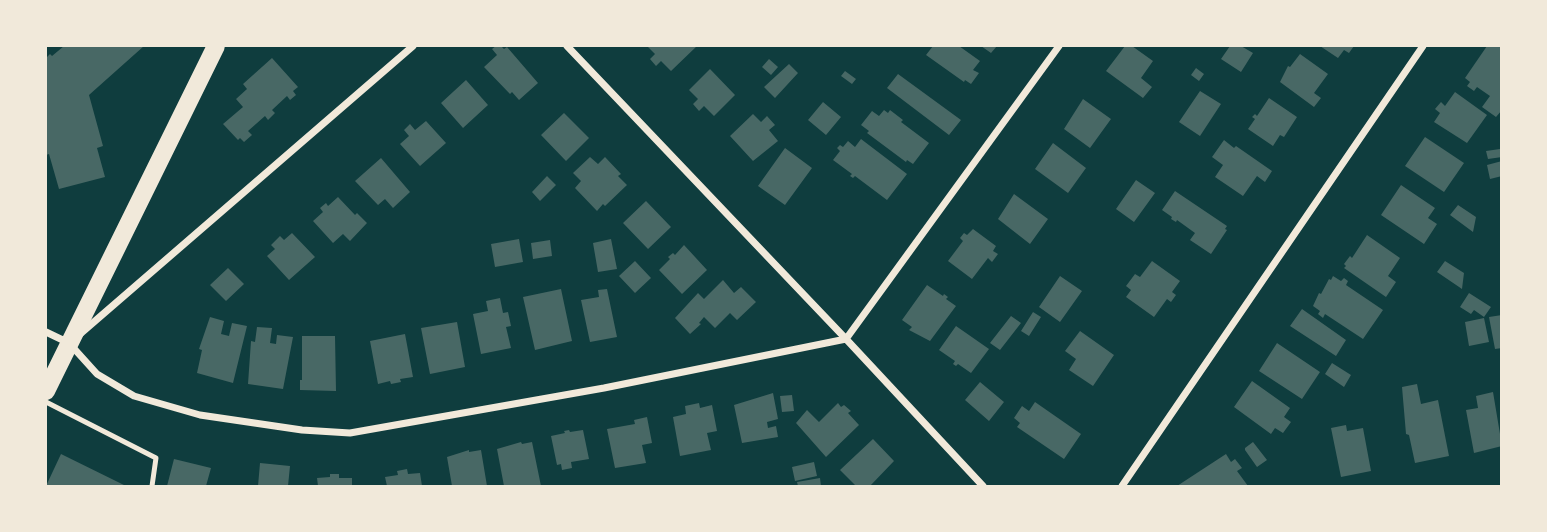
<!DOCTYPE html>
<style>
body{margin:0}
#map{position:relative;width:1547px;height:532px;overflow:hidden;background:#0f3d3e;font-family:Inter,sans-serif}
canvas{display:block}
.frame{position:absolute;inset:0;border:47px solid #f1e9da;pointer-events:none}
</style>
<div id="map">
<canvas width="1547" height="532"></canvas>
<div class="frame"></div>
</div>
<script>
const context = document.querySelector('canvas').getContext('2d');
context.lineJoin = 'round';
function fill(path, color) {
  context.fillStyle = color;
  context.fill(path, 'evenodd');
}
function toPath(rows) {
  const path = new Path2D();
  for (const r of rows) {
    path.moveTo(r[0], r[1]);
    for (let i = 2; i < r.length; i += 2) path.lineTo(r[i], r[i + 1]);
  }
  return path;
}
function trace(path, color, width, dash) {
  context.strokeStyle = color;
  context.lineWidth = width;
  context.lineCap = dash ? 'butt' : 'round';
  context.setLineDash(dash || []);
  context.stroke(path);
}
const building = toPath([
 [64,46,144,46,89,95,103,146,97,148,105,177,59,189,49,154,46,155,46,152,47,146,46,58,50,54,52,56],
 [496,46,501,46,504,49,507,47,538,83,519,100,512,92,510,94,484,67,497,55,492,49],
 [647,46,697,46,671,71,661,61,656,66,650,59,655,54],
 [933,46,959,46,980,61,973,70,979,73,971,84,965,80,964,82,926,55],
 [981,46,997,46,991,53],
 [1125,46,1132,46,1153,61,1141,78,1152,87,1143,98,1106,71],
 [1230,46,1241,46,1253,53,1241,72,1221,59],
 [1320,46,1354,46,1349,53,1344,50,1338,58],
 [1487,46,1502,46,1502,110,1496,117,1482,107,1490,96,1477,87,1474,91,1467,86,1470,82,1465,78],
 [1300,54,1328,74,1314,93,1321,98,1314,107,1280,82,1288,66,1290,67],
 [272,58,298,87,293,91,296,95,290,100,287,96,272,110,275,113,268,120,265,116,248,131,252,135,244,142,240,138,238,140,223,124,243,107,236,99,247,89,243,84],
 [769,59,778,67,771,75,762,67],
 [789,64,798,73,775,98,764,87],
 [1196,68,1204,74,1199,81,1191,75],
 [710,69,735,95,714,116,704,106,699,111,693,104,698,99,689,90],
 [845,71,856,79,852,84,841,76],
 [898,74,961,120,949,135,887,88],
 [466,80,488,105,463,128,441,103],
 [1200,91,1221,104,1200,136,1179,122],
 [1455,92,1487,115,1467,143,1434,122,1440,113,1435,109,1441,102,1445,106],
 [1269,98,1297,117,1284,137,1280,135,1273,146,1248,129,1255,119,1252,117,1255,114,1257,116],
 [1083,99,1111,119,1090,148,1064,129],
 [823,102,841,117,826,135,808,120],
 [884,110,888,113,890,110,903,120,901,122,929,143,913,164,907,160,906,162,867,133,869,131,861,125,872,111,879,116],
 [564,113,589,138,566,161,541,135],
 [753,114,761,122,767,116,775,125,769,130,778,141,753,161,730,136],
 [426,121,446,143,420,166,400,144,409,136,404,130,410,124,415,130],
 [1425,137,1464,163,1444,192,1405,166],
 [861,139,907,174,887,200,855,176,853,178,850,176,852,174,833,160,840,151,837,148,840,145,843,147,848,141,855,147],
 [1224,140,1234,148,1236,146,1272,171,1265,182,1257,176,1243,196,1215,177,1223,165,1212,157],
 [1053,143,1086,168,1068,193,1035,169],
 [785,148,812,168,785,205,758,186],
 [1500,149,1502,157,1488,159,1486,151],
 [590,157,598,164,605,157,621,174,618,176,627,185,605,206,603,204,597,211,575,188,581,181,573,173],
 [381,158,410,192,393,208,385,199,378,205,355,181],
 [1502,161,1502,176,1490,179,1487,165],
 [547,176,556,185,540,201,532,192],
 [1136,180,1155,193,1134,222,1116,209],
 [1401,185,1435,208,1428,218,1437,224,1424,244,1381,215],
 [1175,191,1227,226,1225,229,1227,230,1211,254,1190,240,1195,233,1177,220,1176,222,1171,219,1172,217,1162,210],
 [1014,194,1048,219,1030,244,998,219],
 [338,197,355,215,357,213,367,223,350,241,343,234,333,243,313,221,323,212,320,208,326,203,328,206],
 [646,201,671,227,648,249,623,223],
 [1458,205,1476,217,1473,232,1450,215],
 [973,229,996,246,993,251,998,254,992,262,988,258,972,279,948,261,963,241,960,238,964,233,967,235],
 [292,233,315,257,289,280,267,256,275,249,271,245,280,236,284,240],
 [1367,235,1400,258,1388,276,1396,282,1386,297,1344,268,1346,266,1344,264,1350,256,1352,258],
 [519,239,523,262,495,267,491,244],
 [611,239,617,269,598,272,593,243],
 [550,240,552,256,533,259,531,243],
 [684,245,707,270,682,294,659,270,670,259,668,257,673,253,675,255],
 [635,261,651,278,635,293,619,276],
 [1152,261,1180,281,1172,292,1176,295,1171,302,1167,299,1154,317,1126,297,1131,290,1126,286,1135,274,1140,277],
 [1445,261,1464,273,1462,289,1437,272],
 [228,268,244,284,226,301,210,285],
 [1060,276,1082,291,1060,322,1039,307],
 [1333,276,1341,281,1344,278,1348,281,1346,285,1383,310,1363,339,1325,314,1323,318,1318,314,1320,311,1313,306,1319,293,1321,294,1329,279,1331,280],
 [723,280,734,293,741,287,756,302,737,320,730,313,715,328,704,317,699,323,701,324,690,334,675,318,698,293,704,299],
 [927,285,943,296,944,294,948,297,946,299,956,306,930,341,909,330,912,327,902,320],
 [561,289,572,341,535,350,523,297],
 [607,289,617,337,590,342,581,300,599,297,598,290],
 [1469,293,1491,307,1484,317,1474,310,1471,314,1460,307],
 [500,298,503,313,508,312,511,326,506,327,511,348,481,354,473,314,488,311,486,301],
 [1302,309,1346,340,1336,356,1290,326],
 [1033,312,1041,317,1029,336,1021,331],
 [1502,315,1502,348,1495,349,1489,317],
 [1011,316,1021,323,1000,350,990,343],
 [210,317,224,321,221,334,229,336,232,323,247,326,233,383,197,373,202,350,199,349],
 [1484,318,1489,342,1469,346,1465,322],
 [457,322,465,367,430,374,421,328],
 [956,326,989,349,971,373,958,364,956,366,953,364,955,361,939,350],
 [257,327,272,328,270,343,276,344,277,335,293,337,283,389,248,384,251,341,255,342],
 [1080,331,1114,355,1093,386,1069,370,1076,359,1065,351],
 [405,334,413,377,400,379,401,382,391,384,390,381,378,384,370,341],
 [302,336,335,336,336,391,300,390,300,380,302,380],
 [1277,343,1320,372,1302,399,1259,371],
 [1332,363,1351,375,1344,387,1325,374],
 [1252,381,1290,408,1284,417,1291,422,1283,433,1275,428,1271,434,1234,407],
 [980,382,1004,402,989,421,965,400],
 [1417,384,1421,404,1438,400,1449,456,1415,463,1409,435,1406,434,1402,387],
 [1493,392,1502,446,1474,453,1466,410,1478,408,1476,396],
 [773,393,778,419,767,422,768,428,776,426,778,437,742,443,734,405],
 [792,395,794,411,782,412,780,396],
 [1035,402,1081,434,1064,459,1017,427,1020,423,1014,418,1022,406,1029,411],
 [699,403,700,408,712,405,717,431,707,433,711,450,680,456,673,417,686,414,685,406],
 [838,403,841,407,844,405,851,411,848,413,859,425,826,457,796,423,807,410,819,422],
 [647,417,652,443,642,445,646,463,615,468,607,429,635,424,634,420],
 [1346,425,1347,431,1363,428,1371,471,1341,477,1331,428],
 [569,430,570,432,583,430,589,459,571,462,572,468,562,470,561,464,557,465,551,436,565,433,564,431],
 [873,439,894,461,870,486,856,486,840,470],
 [521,442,522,444,532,442,541,486,504,486,497,449],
 [1253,442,1267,460,1257,467,1245,450,1245,448],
 [469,450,469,452,481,450,487,486,452,486,447,457],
 [61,454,126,486,46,486],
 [1226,454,1231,462,1235,459,1242,468,1237,471,1248,486,1177,486],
 [174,459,211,468,206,486,167,486],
 [814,462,817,476,795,481,792,467],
 [260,463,290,466,288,486,258,486],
 [407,469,408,474,420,473,422,486,387,486,385,477,398,475,397,471],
 [330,474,339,474,339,478,352,478,352,486,318,486,317,478,330,477],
 [820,478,821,486,798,486,797,482]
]);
const service = toPath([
 [46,402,156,458,152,486]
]);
const minor = toPath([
 [567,46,846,339,983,486],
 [46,332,69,343,97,374,134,396,200,415,302,430,350,433,604,388,846,339,1059,46],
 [80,334,413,46],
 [1122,486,1423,46]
]);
const primary = toPath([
 [46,391,216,46]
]);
fill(building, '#486865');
trace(service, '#f1e9da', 5);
trace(minor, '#f1e9da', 7);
trace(primary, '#f1e9da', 18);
</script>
